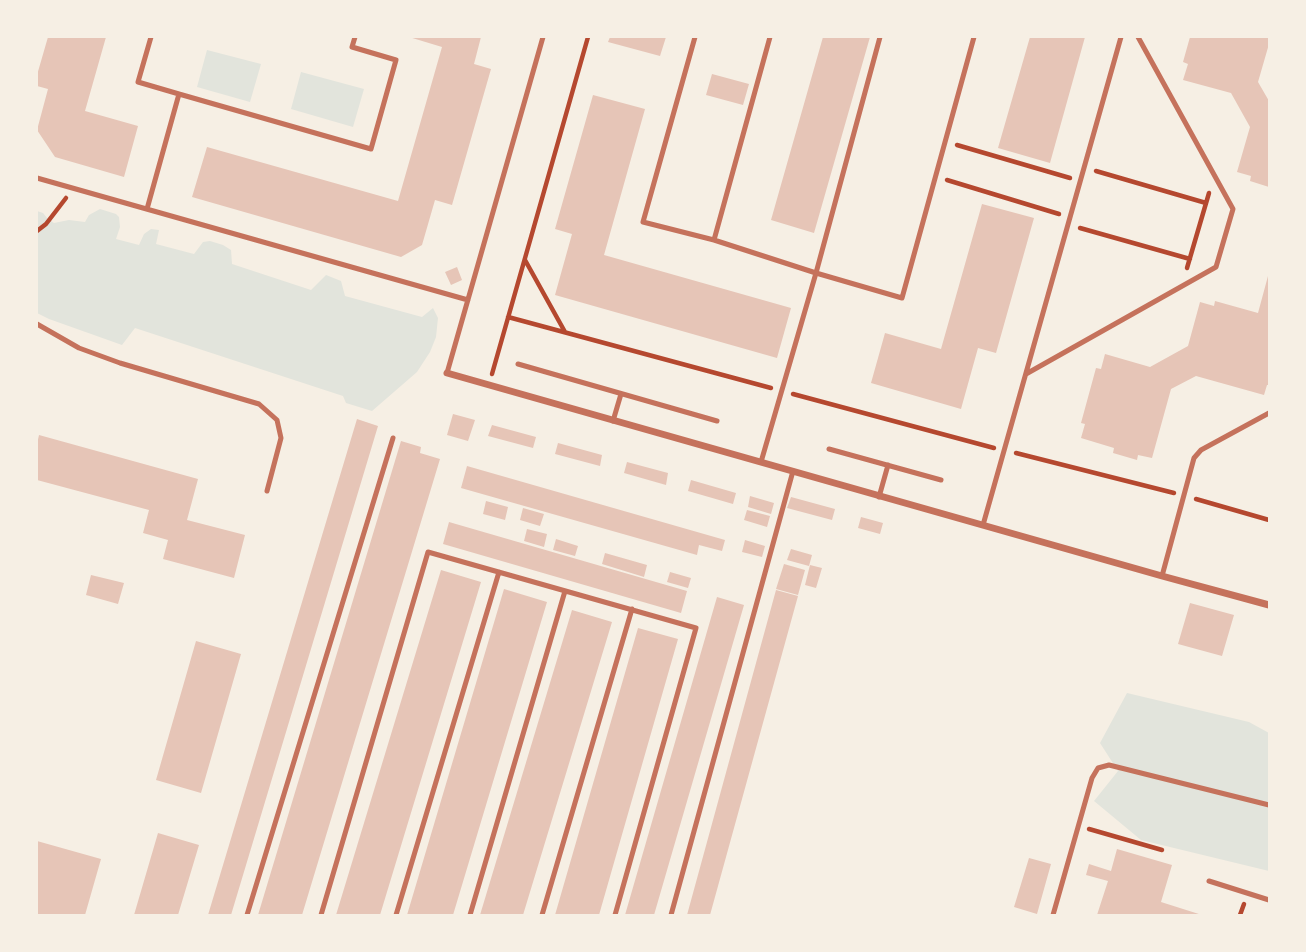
<!DOCTYPE html>
<style>
body{margin:0}
#map{position:relative;width:1306px;height:952px;overflow:hidden;background:#f6efe4;font-family:Mulish,sans-serif}
canvas{display:block}
.frame{position:absolute;inset:0;border:38px solid #f6efe4;pointer-events:none}
</style>
<div id="map">
<canvas width="1306" height="952"></canvas>
<div class="frame"></div>
</div>
<script>
const context = document.querySelector('canvas').getContext('2d');
context.lineJoin = 'round';
function fill(path, color) {
  context.fillStyle = color;
  context.fill(path, 'evenodd');
}
function toPath(rows) {
  const path = new Path2D();
  for (const r of rows) {
    path.moveTo(r[0], r[1]);
    for (let i = 2; i < r.length; i += 2) path.lineTo(r[i], r[i + 1]);
  }
  return path;
}
function trace(path, color, width, dash) {
  context.strokeStyle = color;
  context.lineWidth = width;
  context.lineCap = dash ? 'butt' : 'round';
  context.setLineDash(dash || []);
  context.stroke(path);
}
const green = toPath([
 [207,50,261,64,250,102,197,87],
 [301,72,364,89,353,127,291,109],
 [100,209,116,214,119,217,120,227,116,239,139,245,144,234,151,229,159,230,156,244,194,254,203,242,210,241,223,245,231,250,232,264,311,290,326,275,341,281,345,296,422,317,433,308,438,318,436,337,430,352,417,372,372,411,346,403,343,396,135,328,122,345,49,319,37,313,37,211,43,213,47,218,54,223,69,220,85,222,89,215],
 [1127,693,1249,722,1269,733,1269,871,1141,840,1094,801,1118,771,1100,743]
]);
const building = toPath([
 [48,37,106,37,85,111,138,126,124,177,55,157,37,130,48,89,37,86,37,75],
 [409,37,481,37,474,64,491,69,452,205,435,200,422,245,401,257,192,197,207,147,398,201,442,47],
 [610,37,666,37,660,56,608,42],
 [823,37,870,37,814,233,771,220],
 [1030,37,1085,37,1050,163,998,148],
 [1190,37,1269,37,1269,44,1258,82,1269,101,1269,187,1250,181,1251,176,1237,172,1250,127,1231,93,1183,80,1188,64,1183,62],
 [712,74,749,84,743,105,706,95],
 [593,95,645,109,604,255,791,308,777,358,555,295,572,234,555,229],
 [982,204,1034,218,996,353,978,348,961,409,871,383,885,333,941,349],
 [457,267,462,280,451,285,445,272],
 [1268,276,1269,385,1267,385,1264,395,1196,376,1171,389,1152,458,1138,455,1137,460,1113,453,1114,448,1081,438,1085,424,1081,423,1096,368,1101,369,1105,354,1150,367,1188,346,1200,302,1214,306,1215,301,1258,313],
 [453,414,475,420,468,441,447,435],
 [357,419,378,426,231,915,208,915],
 [492,425,536,437,533,448,488,436],
 [39,435,198,479,187,520,245,535,234,578,163,559,168,540,143,533,149,510,37,480,37,444],
 [401,441,421,447,420,453,440,459,302,915,258,915],
 [558,443,602,455,600,466,555,454],
 [627,462,668,473,666,485,624,473],
 [467,466,725,540,722,551,699,545,697,555,461,488],
 [691,480,736,493,733,504,688,491],
 [750,496,774,503,771,514,748,507],
 [791,497,835,509,832,520,787,508],
 [486,501,508,507,505,520,483,514],
 [523,508,544,514,540,526,520,520],
 [747,510,770,516,767,527,744,520],
 [861,517,883,523,880,534,858,528],
 [449,522,687,591,681,613,443,544],
 [527,529,547,534,544,547,524,541],
 [556,539,578,546,575,556,553,550],
 [745,540,765,546,762,557,742,552],
 [791,549,812,555,809,566,787,560],
 [605,553,647,565,644,577,602,564],
 [784,564,805,570,798,595,776,589],
 [810,565,822,568,816,588,805,585],
 [441,570,481,582,380,915,336,915],
 [670,572,691,578,688,588,667,582],
 [91,575,124,583,118,604,86,595],
 [504,589,547,602,453,915,407,915],
 [776,590,798,596,710,915,687,915],
 [717,597,744,605,654,915,625,915],
 [1190,603,1234,615,1222,656,1178,644],
 [572,610,612,622,523,915,480,915],
 [638,628,678,639,599,915,555,915],
 [196,641,241,654,201,793,156,780],
 [158,833,199,845,178,915,134,915],
 [37,841,101,859,85,915,37,915],
 [1117,849,1172,865,1161,902,1202,915,1097,915,1108,881,1086,875,1089,864,1111,871],
 [1029,858,1051,864,1037,914,1014,907]
]);
const path = toPath([
 [957,145,1070,178],
 [1096,171,1206,203],
 [947,180,1059,214],
 [1080,228,1190,259],
 [37,231,46,224,66,198],
 [525,260,565,332],
 [1187,268,1209,193],
 [508,317,771,388],
 [492,374,588,37],
 [793,394,994,448],
 [1016,453,1174,493],
 [1196,499,1269,520],
 [1089,829,1162,850],
 [1240,915,1244,904]
]);
const service = toPath([
 [695,37,643,222,714,240,816,273,902,298,974,37],
 [179,94,371,149,396,60,352,47,355,37],
 [37,178,468,300],
 [147,209,179,94,138,82,151,37],
 [714,240,770,37],
 [37,324,79,348,120,363,259,404,277,420,281,438,267,491],
 [518,364,717,421],
 [447,373,543,37],
 [1026,374,1216,267,1233,209,1138,37],
 [613,421,621,394],
 [829,449,941,480],
 [761,462,816,273,880,37],
 [879,497,888,465],
 [983,525,1121,37],
 [1162,576,1194,458,1201,450,1269,413],
 [1209,881,1269,900],
 [247,915,393,438],
 [321,915,428,552,696,628,615,915],
 [396,915,499,572],
 [470,915,565,591],
 [542,915,632,609],
 [671,915,793,471],
 [1053,915,1092,778,1098,768,1109,765,1269,805]
]);
const minor = toPath([
 [447,373,1162,576,1269,605]
]);
fill(green, '#e2e4dc');
fill(building, '#e6c5b7');
trace(path, '#b5482f', 4.5);
trace(service, '#c5725c', 5);
trace(minor, '#c5725c', 7);
</script>
